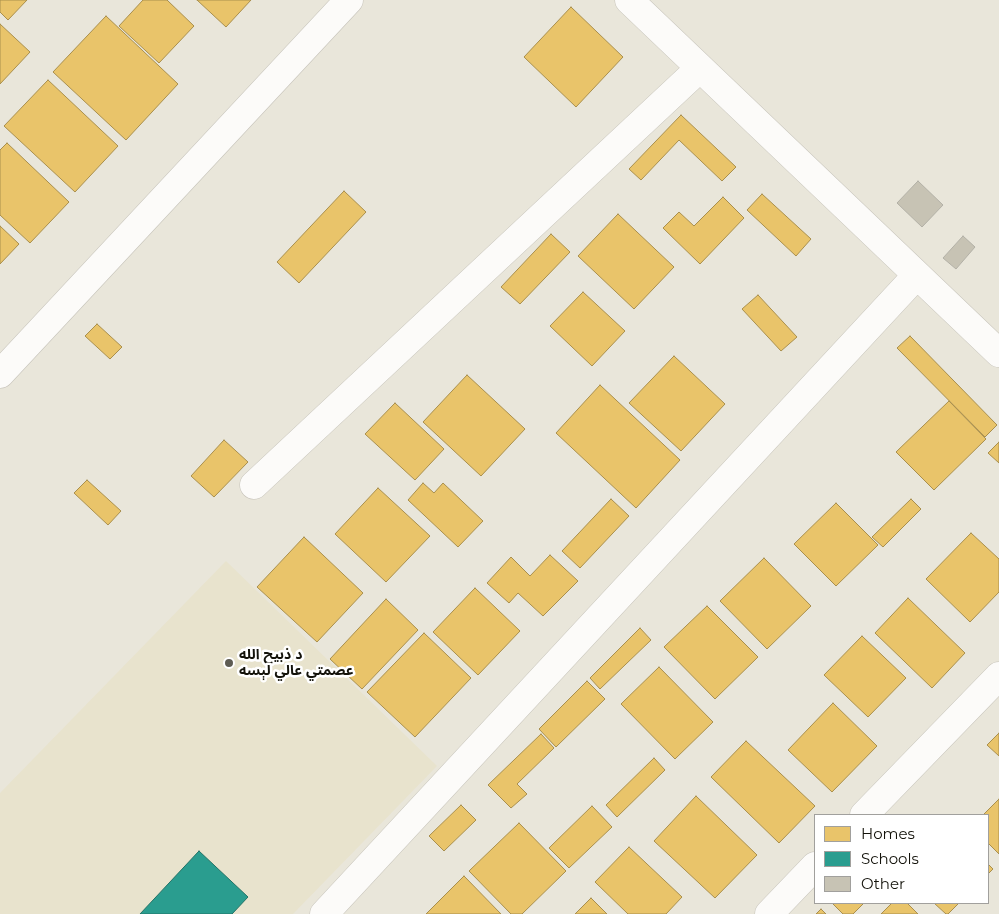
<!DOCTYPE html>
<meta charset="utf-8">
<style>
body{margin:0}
#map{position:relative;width:999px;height:914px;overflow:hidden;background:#e9e6da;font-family:Montserrat,sans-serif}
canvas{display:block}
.legend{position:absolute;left:814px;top:814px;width:175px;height:90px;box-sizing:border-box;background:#fff;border:1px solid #a1a09d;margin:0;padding:6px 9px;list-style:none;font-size:15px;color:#13120a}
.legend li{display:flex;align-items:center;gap:10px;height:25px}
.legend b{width:25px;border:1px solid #a1a09d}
</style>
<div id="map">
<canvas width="999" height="914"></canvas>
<ul class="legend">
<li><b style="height:14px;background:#e9c46a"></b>Homes</li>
<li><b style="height:14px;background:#2a9d8f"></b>Schools</li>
<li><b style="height:14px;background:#c7c3b4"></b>Other</li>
</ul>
</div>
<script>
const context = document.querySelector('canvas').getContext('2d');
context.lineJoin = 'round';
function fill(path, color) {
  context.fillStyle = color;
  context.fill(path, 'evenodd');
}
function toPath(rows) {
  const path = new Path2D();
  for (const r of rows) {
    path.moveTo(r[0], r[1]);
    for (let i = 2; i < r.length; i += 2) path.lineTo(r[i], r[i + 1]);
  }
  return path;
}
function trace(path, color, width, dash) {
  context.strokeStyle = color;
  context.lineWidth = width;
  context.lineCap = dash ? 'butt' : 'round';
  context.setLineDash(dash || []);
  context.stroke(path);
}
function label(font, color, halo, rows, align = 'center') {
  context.font = font + ' Montserrat,"Noto Sans Arabic",sans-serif';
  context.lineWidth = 5;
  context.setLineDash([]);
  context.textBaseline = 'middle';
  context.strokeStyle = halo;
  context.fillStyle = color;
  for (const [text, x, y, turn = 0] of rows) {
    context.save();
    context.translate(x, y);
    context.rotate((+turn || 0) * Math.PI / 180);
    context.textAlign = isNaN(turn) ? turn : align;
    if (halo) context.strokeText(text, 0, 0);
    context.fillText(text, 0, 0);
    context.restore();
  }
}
const built = toPath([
 [226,561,437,766,293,914,0,914,0,793]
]);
const homes = toPath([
 [0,0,27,0,8,20,0,12,0,0],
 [143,0,167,0,194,26,159,63,119,26,143,0],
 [197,0,251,0,226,27,197,0],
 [571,7,623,57,576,107,524,57,571,7],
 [106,16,178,84,126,140,53,72,106,16],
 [0,24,30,52,0,84,0,24],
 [48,80,118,146,75,192,4,126,48,80],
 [681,115,736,167,722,181,679,140,641,180,629,169,681,115],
 [7,143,69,202,30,243,0,215,0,150,7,143],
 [344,191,366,212,299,283,277,262,344,191],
 [762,194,811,239,796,256,747,210,762,194],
 [723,197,744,218,700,264,663,228,679,212,694,226,723,197],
 [618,214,674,267,634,309,578,256,618,214],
 [0,226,19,244,0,264,0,226],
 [551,234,570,252,520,304,501,287,551,234],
 [583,292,625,331,592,366,550,326,583,292],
 [758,295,797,337,781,351,742,309,758,295],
 [97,324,122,347,110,359,85,336,97,324],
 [910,336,997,425,985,437,897,348,910,336],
 [674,356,725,404,681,451,629,403,674,356],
 [467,375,525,429,481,476,423,422,467,375],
 [600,385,680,460,636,508,556,433,600,385],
 [949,401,986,439,934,490,896,452,949,401],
 [395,403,444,449,415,480,365,434,395,403],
 [224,440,248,462,214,497,191,476,224,440],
 [999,442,999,463,988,453,999,442],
 [87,480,121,511,108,525,74,493,87,480],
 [423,483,434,493,443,483,483,521,458,547,408,500,423,483],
 [378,488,430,536,386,582,335,534,378,488],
 [611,499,629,516,580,568,562,551,611,499],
 [911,499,921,509,883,547,872,537,911,499],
 [836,503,878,545,836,586,794,544,836,503],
 [971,533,999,559,999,592,970,622,926,579,971,533],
 [304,537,363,593,317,642,257,587,304,537],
 [550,555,578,581,543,616,518,593,509,603,487,583,511,557,530,576,550,555],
 [764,558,811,606,767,649,720,601,764,558],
 [475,588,520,631,478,675,433,632,475,588],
 [908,598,965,653,932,688,875,633,908,598],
 [386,599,418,630,362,689,330,659,386,599],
 [707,606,758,657,715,699,664,647,707,606],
 [640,628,651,640,600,689,590,678,640,628],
 [424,633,471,678,415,737,367,692,424,633],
 [862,636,906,678,868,717,824,675,862,636],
 [659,667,713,722,675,759,621,704,659,667],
 [587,681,605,699,556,747,539,729,587,681],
 [833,703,877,746,832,792,788,750,833,703],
 [999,733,999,756,987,745,999,733],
 [541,734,554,748,517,784,527,794,511,808,488,785,541,734],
 [746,741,815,806,779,843,711,777,746,741],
 [654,758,665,770,617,817,606,805,654,758],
 [696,796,757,855,715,898,654,841,696,796],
 [999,799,999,854,988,843,988,815,983,815,999,799],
 [461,805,476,820,444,851,429,836,461,805],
 [592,806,612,827,569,868,549,848,592,806],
 [519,823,566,871,522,914,511,914,469,871,519,823],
 [629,847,682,897,666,914,628,914,595,882,629,847],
 [988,864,993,869,988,874,988,864],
 [464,876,501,914,426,914,464,876],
 [591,898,607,914,575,914,591,898],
 [832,903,864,903,853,914,843,914,832,903],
 [892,903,907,903,918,914,881,914,892,903],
 [934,903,959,903,948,914,946,914,934,903],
 [821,909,826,914,816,914,821,909]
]);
const schools = toPath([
 [199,851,248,897,232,914,140,914,199,851]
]);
const building = toPath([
 [918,181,943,205,922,227,897,203,918,181],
 [963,236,975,247,956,269,943,258,963,236]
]);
const street = toPath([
 [629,0,999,353],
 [0,374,349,0],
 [254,485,700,68],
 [864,815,999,676],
 [324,914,917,275],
 [769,914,815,866]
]);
const markers = [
 [229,663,5,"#5e5c53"]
];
const poiNames = [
 ["د ذبیح الله",239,655],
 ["عصمتي عالي لېسه",239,671]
];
fill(built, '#e8e3cd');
fill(homes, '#e9c46a');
trace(homes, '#a98f4d', 1);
fill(schools, '#2a9d8f');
trace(schools, '#237367', 1);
fill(building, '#c7c3b4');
trace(building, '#b2b0a6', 1);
trace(street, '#c5c2b9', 29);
trace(street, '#fcfbf9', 28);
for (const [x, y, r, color] of markers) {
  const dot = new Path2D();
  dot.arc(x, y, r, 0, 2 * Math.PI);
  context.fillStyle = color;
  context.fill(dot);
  trace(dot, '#fff', 2);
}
label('bold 14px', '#13120a', '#fff', poiNames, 'left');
</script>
